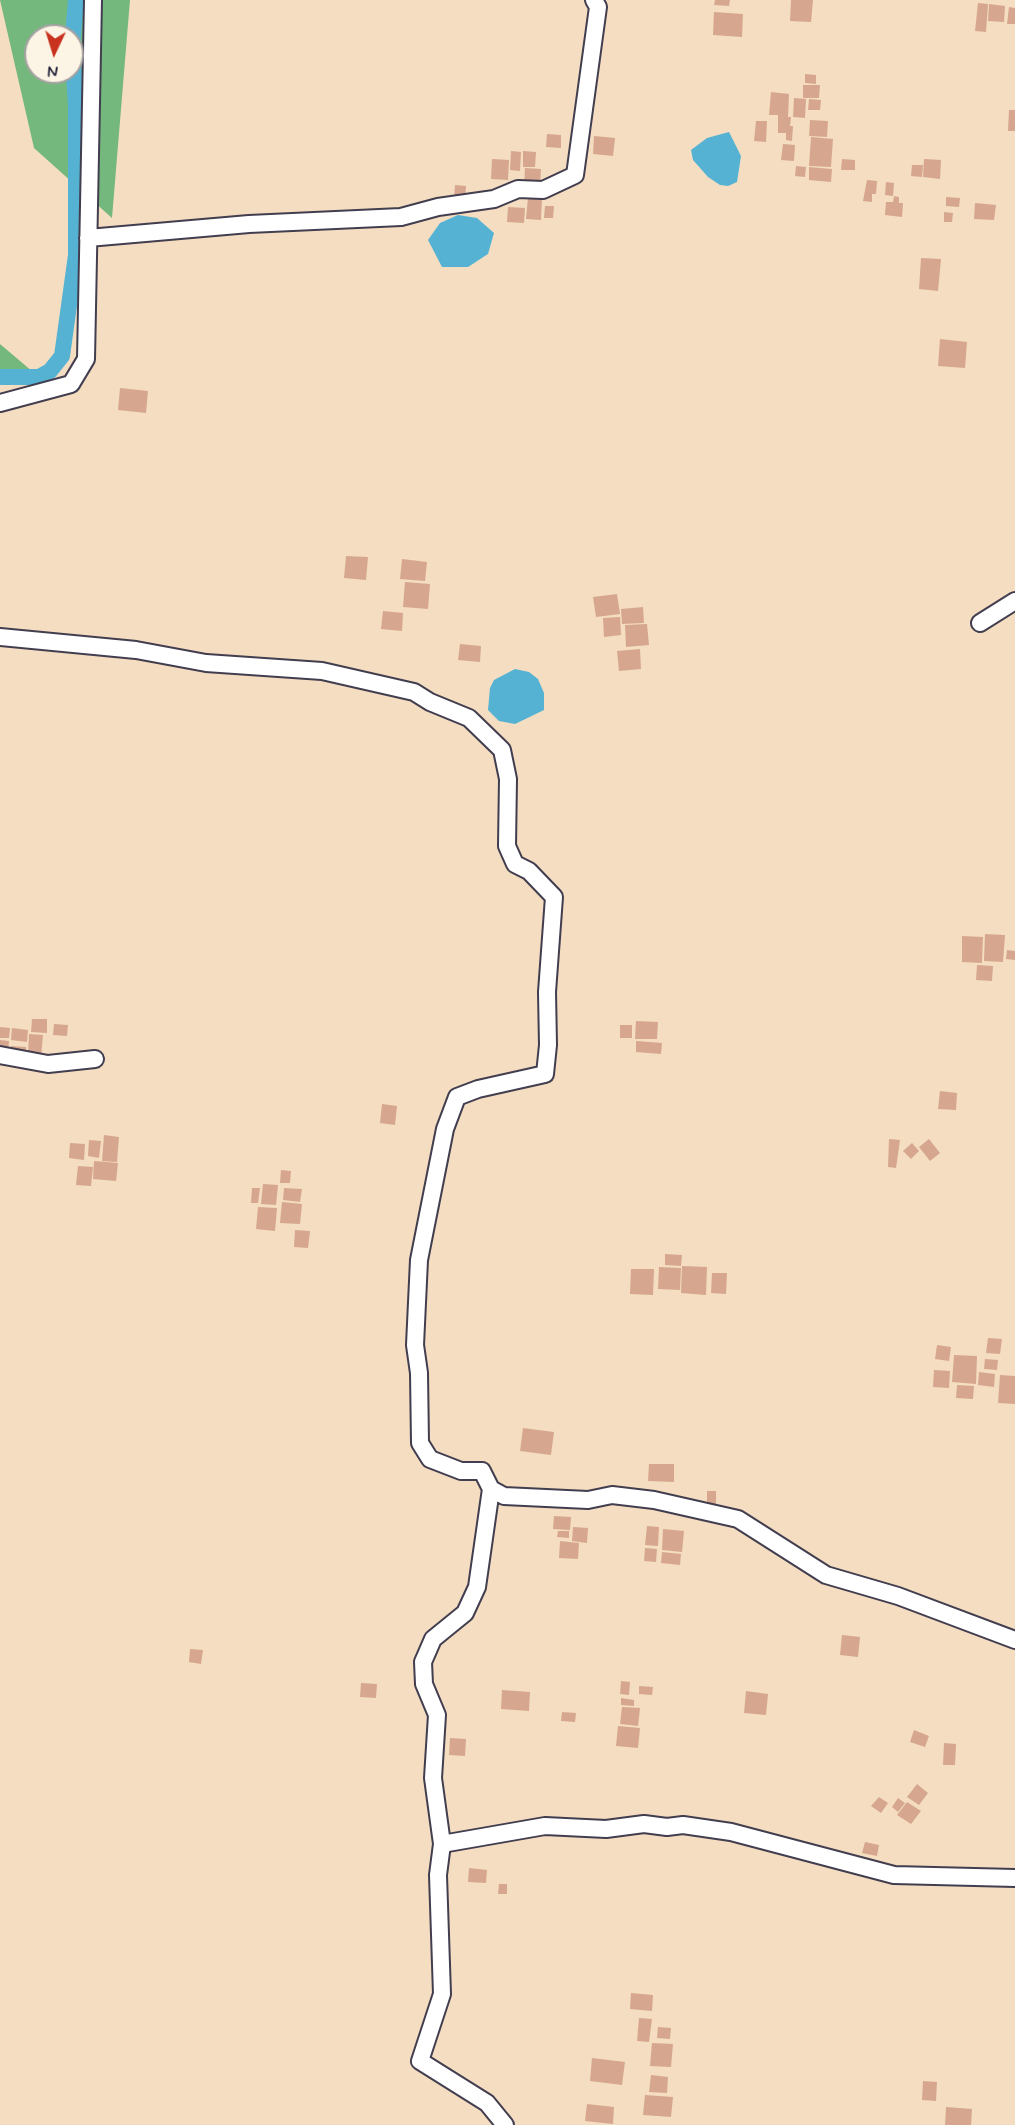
<!DOCTYPE html>
<style>
body{margin:0}
#map{position:relative;width:1015px;height:2125px;overflow:hidden;background:#f4ddc1;font-family:Mynerve,sans-serif}
canvas{display:block}
.north{position:absolute;left:24px;top:24px;width:60px;height:60px;box-sizing:border-box;background:#fcf5e5;border:2px solid #a5a1a1;border-radius:50%;rotate:184deg;font-size:16px;font-weight:700;line-height:24px;text-align:center;color:#22223b}
.north::after{content:'';display:block;margin:auto;width:21px;height:27px;background:#c8321e;clip-path:polygon(50% 0,100% 100%,50% 72%,0 100%)}
</style>
<div id="map">
<canvas width="1015" height="2125"></canvas>
<div class="north">N</div>
</div>
<script>
const context = document.querySelector('canvas').getContext('2d');
context.lineJoin = 'round';
function fill(path, color) {
  context.fillStyle = color;
  context.fill(path, 'evenodd');
}
function toPath(rows) {
  const path = new Path2D();
  for (const r of rows) {
    path.moveTo(r[0], r[1]);
    for (let i = 2; i < r.length; i += 2) path.lineTo(r[i], r[i + 1]);
  }
  return path;
}
function trace(path, color, width, dash) {
  context.strokeStyle = color;
  context.lineWidth = width;
  context.lineCap = dash ? 'butt' : 'round';
  context.setLineDash(dash || []);
  context.stroke(path);
}
const forest = toPath([
 [0,0,130,0,112,218,34,148],
 [36,36,72,36,72,72,36,72],
 [0,344,39,377,0,380]
]);
const water = toPath([
 [729,132,741,156,737,182,728,186,720,185,708,177,693,160,691,150,707,138],
 [458,215,477,218,494,233,488,254,468,267,442,267,428,240,440,223],
 [515,669,529,672,538,679,544,693,544,710,515,724,499,721,488,710,490,688,494,680]
]);
const canal = toPath([
 [72,48,76,0],
 [0,377,39,377,50,371,62,356,76,255,76,105,72,49]
]);
const building = toPath([
 [715,0,730,0,729,6,714,5],
 [791,0,813,0,811,22,790,21],
 [978,3,988,4,986,32,975,31],
 [989,4,1005,6,1004,22,988,21],
 [1009,7,1015,8,1015,24,1007,24],
 [714,12,743,14,742,37,713,35],
 [805,74,816,75,816,84,805,83],
 [803,85,820,85,819,98,803,98],
 [771,92,789,94,788,117,791,117,790,126,793,126,792,141,786,140,786,133,778,133,778,115,769,115],
 [794,98,806,99,805,118,793,117],
 [809,99,821,100,820,110,808,110],
 [1009,110,1015,110,1015,131,1008,131],
 [810,120,828,121,827,137,809,136],
 [756,121,767,121,766,142,754,141],
 [547,134,561,135,561,148,546,147],
 [594,136,615,138,613,156,593,154],
 [811,137,833,139,831,167,809,166],
 [783,144,795,145,794,161,781,160],
 [511,151,521,152,520,171,510,170],
 [523,151,536,152,535,167,523,167],
 [492,159,509,160,508,180,491,179],
 [842,159,855,160,855,170,841,170],
 [924,159,941,160,940,179,923,177],
 [912,165,923,165,922,177,911,176],
 [796,166,806,167,805,177,795,176],
 [809,167,832,169,831,182,809,180],
 [525,168,541,169,540,187,524,186],
 [867,180,877,181,876,194,872,194,872,202,863,201],
 [886,182,894,183,893,196,885,195],
 [455,185,466,186,465,200,454,199],
 [894,196,899,197,899,203,903,203,902,217,885,215,886,202,893,202],
 [946,197,960,198,959,207,946,206],
 [528,198,542,199,541,220,526,219],
 [975,203,996,205,994,220,974,219],
 [545,206,554,206,553,218,544,218],
 [508,207,525,208,524,223,507,222],
 [944,212,953,213,952,222,944,222],
 [921,258,941,259,938,291,919,289],
 [940,339,967,342,965,368,938,366],
 [120,388,148,391,146,413,118,410],
 [346,556,368,557,366,580,344,578],
 [402,559,427,562,425,581,400,579],
 [405,582,430,584,428,609,403,607],
 [617,594,620,614,596,617,593,597],
 [643,607,644,623,622,624,621,609],
 [383,611,403,613,402,631,381,629],
 [620,617,621,635,604,637,603,618],
 [647,624,649,645,626,647,625,625],
 [460,644,481,646,480,662,458,660],
 [640,649,641,669,619,671,617,651],
 [985,934,1005,935,1003,962,984,961],
 [962,936,983,937,982,963,962,962],
 [1007,950,1015,951,1015,960,1006,959],
 [977,965,993,966,992,981,976,980],
 [32,1019,47,1019,47,1033,31,1032],
 [636,1021,658,1022,657,1039,635,1039],
 [54,1024,68,1025,67,1036,53,1035],
 [620,1025,632,1025,632,1038,620,1038],
 [0,1027,10,1028,9,1038,0,1038],
 [12,1028,28,1030,27,1042,11,1040],
 [29,1034,43,1035,41,1057,28,1055],
 [0,1040,9,1041,8,1053,0,1052],
 [636,1041,662,1043,661,1054,636,1052],
 [11,1046,26,1047,26,1055,10,1054],
 [940,1091,957,1093,956,1110,938,1109],
 [382,1104,397,1106,395,1125,380,1123],
 [104,1135,119,1137,117,1162,102,1161],
 [889,1139,900,1140,896,1168,888,1167],
 [929,1139,940,1153,930,1161,919,1147],
 [89,1140,101,1141,99,1158,88,1156],
 [70,1143,85,1144,84,1160,69,1158],
 [912,1143,919,1151,911,1159,903,1151],
 [94,1161,118,1163,116,1181,93,1179],
 [78,1166,93,1167,91,1186,76,1185],
 [281,1170,291,1171,290,1183,280,1183],
 [263,1184,278,1185,276,1205,261,1204],
 [252,1188,260,1188,258,1203,251,1203],
 [284,1188,302,1189,300,1202,283,1200],
 [282,1202,302,1204,300,1224,280,1223],
 [258,1207,277,1208,275,1231,256,1229],
 [295,1230,310,1231,308,1248,294,1247],
 [665,1254,682,1255,681,1266,665,1265],
 [682,1266,707,1267,706,1295,681,1293],
 [659,1267,681,1268,680,1290,658,1289],
 [631,1269,654,1269,653,1295,630,1294],
 [712,1273,727,1273,726,1294,711,1293],
 [988,1338,1002,1339,1000,1354,986,1353],
 [937,1345,951,1347,949,1361,935,1359],
 [954,1355,977,1356,976,1384,952,1382],
 [985,1359,998,1360,997,1370,984,1369],
 [934,1370,950,1371,949,1388,933,1387],
 [979,1372,995,1374,994,1387,978,1385],
 [1000,1375,1015,1376,1015,1404,998,1403],
 [957,1385,974,1386,973,1399,956,1398],
 [523,1428,554,1432,551,1455,520,1451],
 [649,1464,674,1464,674,1482,648,1481],
 [707,1491,716,1491,716,1505,707,1505],
 [554,1516,571,1517,570,1530,553,1529],
 [647,1526,659,1527,658,1546,645,1545],
 [573,1527,588,1528,587,1543,572,1541],
 [663,1529,684,1531,682,1552,662,1550],
 [558,1531,569,1531,569,1538,557,1537],
 [560,1541,579,1543,578,1559,559,1558],
 [645,1548,657,1549,656,1562,644,1561],
 [662,1552,681,1554,680,1565,661,1563],
 [842,1635,860,1637,858,1657,840,1655],
 [190,1649,203,1650,201,1664,189,1662],
 [621,1681,630,1682,629,1695,620,1694],
 [361,1683,377,1684,376,1698,360,1697],
 [639,1686,653,1687,652,1695,639,1694],
 [502,1690,530,1692,529,1711,501,1709],
 [746,1691,768,1694,766,1715,744,1713],
 [621,1698,634,1700,634,1706,621,1705],
 [622,1707,640,1708,638,1726,620,1724],
 [562,1712,576,1713,575,1722,561,1721],
 [618,1726,640,1728,638,1748,616,1746],
 [914,1730,929,1736,925,1747,910,1742],
 [450,1738,466,1739,465,1756,449,1755],
 [944,1743,956,1744,955,1765,943,1765],
 [917,1784,928,1793,919,1805,907,1797],
 [879,1797,888,1803,881,1813,871,1806],
 [898,1798,905,1803,898,1812,892,1807],
 [907,1802,921,1811,911,1824,897,1815],
 [865,1842,879,1845,877,1856,862,1853],
 [469,1868,487,1870,486,1883,468,1882],
 [499,1884,507,1884,507,1894,498,1894],
 [631,1993,653,1995,652,2011,630,2009],
 [639,2018,652,2019,649,2042,637,2041],
 [658,2027,671,2028,670,2039,657,2038],
 [652,2043,673,2044,671,2067,650,2066],
 [592,2058,625,2062,622,2085,590,2081],
 [651,2075,668,2077,667,2093,649,2092],
 [923,2081,937,2082,936,2101,922,2100],
 [645,2095,673,2097,671,2117,643,2115],
 [587,2104,614,2107,613,2124,585,2121],
 [946,2107,972,2109,971,2125,945,2125]
]);
const minor = toPath([
 [88,238,249,224,401,217,438,207,494,199,518,189,543,190,575,175,598,7,594,0],
 [0,403,71,384,86,359,93,0],
 [980,623,1015,601],
 [0,637,136,650,206,663,322,671,414,692,430,702,469,718,502,750,508,779,507,846,515,864,529,871,554,897,547,992,548,1045,545,1074,478,1089,457,1097,445,1129,419,1260,415,1345,419,1373,420,1443,430,1459,461,1471,482,1471,491,1489,477,1587,465,1613,433,1639,423,1662,424,1684,437,1715,433,1778,442,1844,545,1826,606,1829,644,1824,667,1827,683,1825,731,1832,894,1875,1015,1878],
 [0,1055,48,1064,95,1059],
 [491,1489,504,1496,588,1500,612,1495,654,1500,738,1519,826,1575,898,1596,1015,1640],
 [442,1844,438,1875,442,1994,420,2061,487,2103,505,2125]
]);
fill(forest, '#74b87d');
fill(water, '#55b2d3');
trace(canal, '#55b2d3', 16);
fill(building, '#d6a78e');
trace(minor, '#423e4f', 20);
trace(minor, '#fff', 16);
</script>
